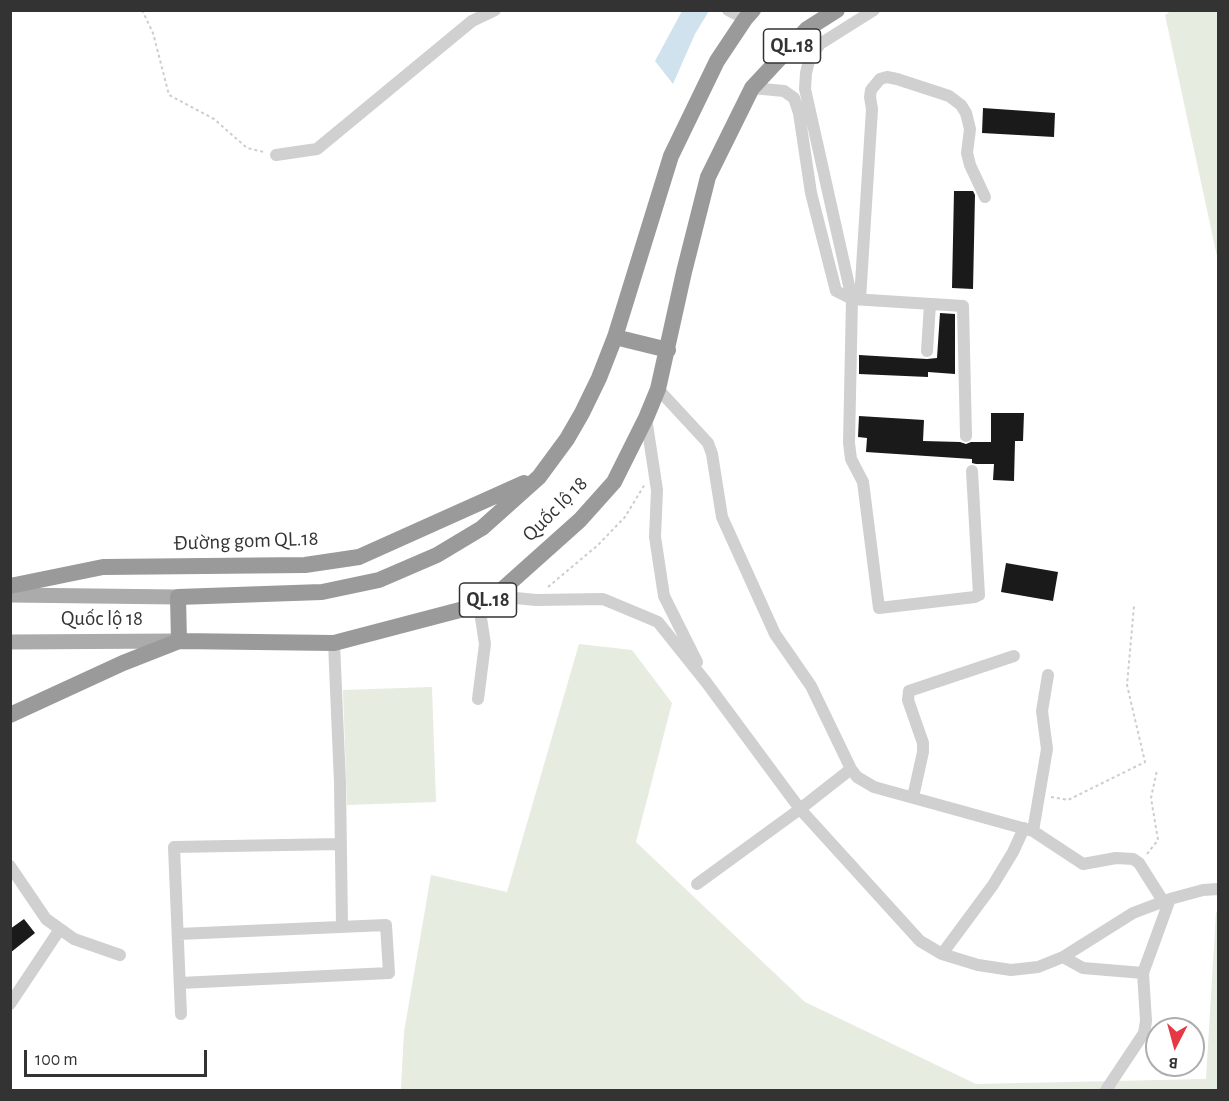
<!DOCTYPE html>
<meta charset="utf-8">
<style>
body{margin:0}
#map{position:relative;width:1229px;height:1101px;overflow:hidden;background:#fff;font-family:"Alegreya Sans",sans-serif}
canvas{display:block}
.frame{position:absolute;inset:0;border:12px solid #333;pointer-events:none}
.north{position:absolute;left:1145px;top:1017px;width:60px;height:60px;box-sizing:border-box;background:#fff;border:2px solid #adadad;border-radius:50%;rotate:186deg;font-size:16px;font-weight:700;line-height:24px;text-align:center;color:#333}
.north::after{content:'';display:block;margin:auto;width:21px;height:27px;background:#e63946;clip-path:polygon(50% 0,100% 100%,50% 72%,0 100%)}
.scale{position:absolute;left:24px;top:1050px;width:183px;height:27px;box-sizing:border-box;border:3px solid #333;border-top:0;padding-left:8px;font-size:18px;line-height:21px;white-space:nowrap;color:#333;-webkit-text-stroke:4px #fff;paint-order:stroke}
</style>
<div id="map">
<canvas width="1229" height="1101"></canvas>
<div class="frame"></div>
<div class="north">B</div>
<div class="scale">100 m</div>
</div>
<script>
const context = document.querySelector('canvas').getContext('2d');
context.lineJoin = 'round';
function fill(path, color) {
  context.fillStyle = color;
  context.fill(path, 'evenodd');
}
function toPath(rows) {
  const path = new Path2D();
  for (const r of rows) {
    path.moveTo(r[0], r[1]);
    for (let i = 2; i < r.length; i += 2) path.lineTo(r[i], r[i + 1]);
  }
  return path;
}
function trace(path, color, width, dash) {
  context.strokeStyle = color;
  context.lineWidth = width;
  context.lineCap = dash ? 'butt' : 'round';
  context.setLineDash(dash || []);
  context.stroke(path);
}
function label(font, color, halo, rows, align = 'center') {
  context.font = font + ' "Alegreya Sans",sans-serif';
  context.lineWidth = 6;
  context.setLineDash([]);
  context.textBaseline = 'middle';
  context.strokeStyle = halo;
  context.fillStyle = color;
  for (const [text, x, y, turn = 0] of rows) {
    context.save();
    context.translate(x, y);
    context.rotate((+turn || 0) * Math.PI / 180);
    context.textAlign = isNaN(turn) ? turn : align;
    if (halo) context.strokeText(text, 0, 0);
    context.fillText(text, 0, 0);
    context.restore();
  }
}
const green = toPath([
 [1172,10,1218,11,1218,261,1165,15],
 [579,644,632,650,672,703,636,842,805,1002,976,1084,1206,1079,1216,912,1218,912,1218,1090,401,1090,404,1032,431,875,507,892],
 [432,687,436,802,347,805,343,690]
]);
const water = toPath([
 [682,11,709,11,695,34,673,84,655,61]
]);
const building = toPath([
 [983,108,1055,113,1054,137,982,133],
 [954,191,973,191,975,195,973,289,952,288],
 [940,313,955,314,955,374,928,372,928,377,859,374,859,355,927,359,937,358],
 [991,413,1024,413,1023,441,1015,441,1014,481,993,480,994,464,976,464,972,463,972,459,866,452,867,438,858,437,859,416,924,420,923,441,960,442,966,444,971,442,991,442],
 [1006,563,1058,572,1053,601,1001,592],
 [24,919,35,933,10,953,10,929]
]);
const path = toPath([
 [142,10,153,33,169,95,214,119,247,148,264,152],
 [548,587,598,545,625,517,645,484],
 [1051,797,1068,800,1145,762,1127,685,1134,606],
 [1147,854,1158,840,1151,798,1157,770]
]);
const minor = toPath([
 [728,10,745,19],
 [874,10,820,44,810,57,806,73,805,89,852,299,849,443,851,459,863,482,879,608,975,597,979,595,972,471],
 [752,88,784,91,794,98,799,113,811,193,836,291,852,299,963,306,966,436],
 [276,155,317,149,472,21,495,10],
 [860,299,872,109,870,97,871,90,880,79,887,77,897,79,949,96,961,105,966,113,970,129,967,153,970,165,985,197],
 [927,351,930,304],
 [658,389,708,443,712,454,722,517,775,634,811,686,851,769,857,777,874,787,1033,831,1083,864,1116,858,1133,859,1139,863,1163,901],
 [646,418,657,490,655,537,664,596,697,662],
 [495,596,536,600,603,599,658,622,706,682,800,809,920,941,942,954,978,965,1011,970,1038,967,1063,957,1133,913,1170,899,1203,890,1218,889],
 [334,643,340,783,342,925],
 [478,699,485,644,479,605],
 [913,797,923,752,923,743,908,700,909,691,1014,656],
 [1033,831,1047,749,1042,711,1048,675],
 [10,866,46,919,74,939,120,955],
 [697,884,800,809,851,769],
 [178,934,386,925,389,973,180,983],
 [942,954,993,885,1013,852,1024,828],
 [1063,957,1083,968,1143,973],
 [10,1004,60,929],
 [181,1014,174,847,341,844],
 [1106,1090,1144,1033,1146,1021,1143,973,1170,899]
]);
const major = toPath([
 [10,595,178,597],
 [10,642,175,641]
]);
const highway = toPath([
 [615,337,668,350],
 [10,586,103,567,305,565,359,557,524,483],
 [179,641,178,597,322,592,379,580,437,555,482,528,539,477,567,439,582,413,599,378,615,337,671,156,717,61,745,19,753,10],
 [10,715,123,663,179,641,334,643,479,605,495,596,580,520,614,482,646,418,658,389,684,272,708,177,752,88,807,29,837,10]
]);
const shields = [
 [792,46,57],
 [488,600,57]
];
const shieldNames = [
 ["QL.18",792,46],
 ["QL.18",488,600]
];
const streetNames = [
 ["Quốc lộ 18",555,509,-45],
 ["Đường gom QL.18",246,541,-2],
 ["Quốc lộ 18",102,619]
];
fill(green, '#e6ecdf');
fill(water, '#cfe2ee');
fill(building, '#1a1a1a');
trace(path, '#cdcdcd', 2, [3, 3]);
trace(minor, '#d0d0d0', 12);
trace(major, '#ababab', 15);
trace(highway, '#9a9a9a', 16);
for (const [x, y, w] of shields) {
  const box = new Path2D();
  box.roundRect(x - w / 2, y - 17, w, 34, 4.5);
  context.fillStyle = '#fff';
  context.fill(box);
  trace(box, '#333', 1.5);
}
label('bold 20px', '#333', null, shieldNames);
label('21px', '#333', '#fff', streetNames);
</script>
